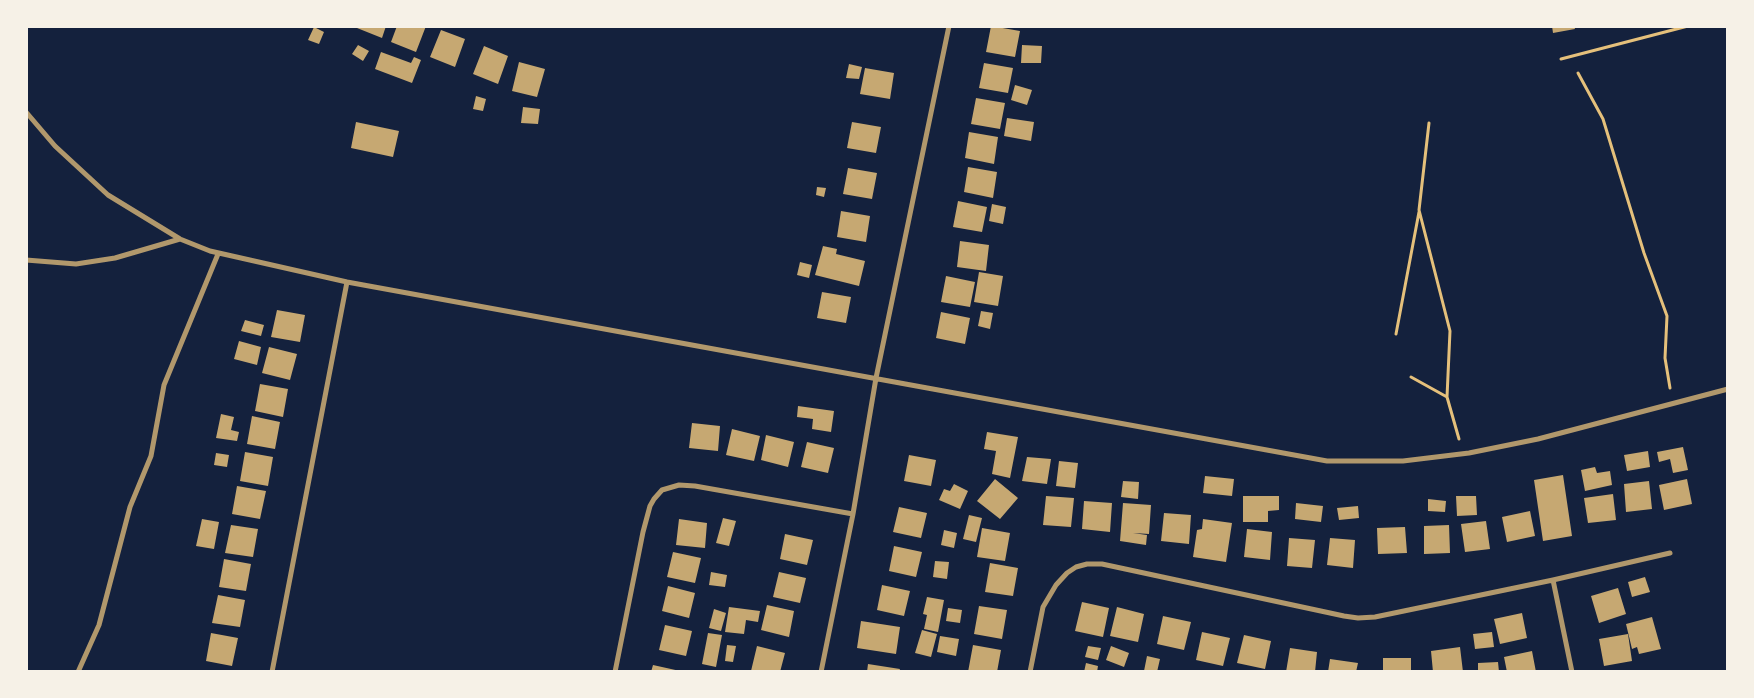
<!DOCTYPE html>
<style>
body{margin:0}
#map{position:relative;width:1754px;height:698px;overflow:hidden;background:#14213d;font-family:Rubik,sans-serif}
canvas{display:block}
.frame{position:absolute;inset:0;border:28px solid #f6f1e7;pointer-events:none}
</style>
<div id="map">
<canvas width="1754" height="698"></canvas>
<div class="frame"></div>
</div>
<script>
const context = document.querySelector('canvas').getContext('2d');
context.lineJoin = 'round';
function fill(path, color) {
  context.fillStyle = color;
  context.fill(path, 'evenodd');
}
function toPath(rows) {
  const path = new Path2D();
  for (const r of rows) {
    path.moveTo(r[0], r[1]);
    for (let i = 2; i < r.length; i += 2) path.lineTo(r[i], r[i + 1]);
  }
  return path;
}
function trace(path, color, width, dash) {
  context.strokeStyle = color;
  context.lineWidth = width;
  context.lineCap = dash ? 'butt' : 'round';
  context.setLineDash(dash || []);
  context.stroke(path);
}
const building = toPath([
 [358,26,386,26,382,38,357,28],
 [397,26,426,26,416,52,391,42],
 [991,26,1020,31,1015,57,986,52],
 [1552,26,1574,26,1575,29,1553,33],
 [314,27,324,32,319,44,308,40],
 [441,30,465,39,455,67,430,57],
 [358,45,369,51,363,61,352,54],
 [1022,45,1042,46,1041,63,1021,63],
 [484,46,508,56,498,84,473,74],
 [381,52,411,63,414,57,421,60,412,83,375,69],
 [519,62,545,69,537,97,512,91],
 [984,63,1013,68,1008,93,979,88],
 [849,64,862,67,859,79,846,78],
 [865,68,894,73,890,99,860,94],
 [1015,85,1032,90,1027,105,1011,100],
 [476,96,486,99,483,111,473,109],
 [976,98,1005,103,1000,129,971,124],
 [523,107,540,109,538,124,521,123],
 [1007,118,1034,122,1031,141,1004,136],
 [356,122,399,131,393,157,351,148],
 [852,122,881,127,876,153,847,148],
 [969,132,998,137,994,164,965,158],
 [968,167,997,172,993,198,964,192],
 [848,168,877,173,872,199,843,194],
 [817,187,826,188,824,197,816,195],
 [958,201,987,207,982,232,953,227],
 [992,204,1006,207,1003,224,989,221],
 [841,211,870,216,866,242,837,237],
 [960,241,989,245,986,271,957,267],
 [823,246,837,249,836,254,865,261,859,286,815,275],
 [800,262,812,265,809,278,797,275],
 [979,272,1003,276,998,306,974,302],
 [946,276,975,282,970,307,941,302],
 [822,292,851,297,846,323,817,318],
 [277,310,305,315,300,342,271,337],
 [981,311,993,313,990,329,978,326],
 [941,312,970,318,965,344,936,338],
 [245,320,264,325,261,336,241,331],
 [239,341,261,347,257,365,234,359],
 [269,347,297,354,290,380,262,373],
 [260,384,288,389,283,417,255,411],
 [798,406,834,411,831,432,812,429,813,419,797,417],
 [221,414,234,417,231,430,239,432,237,441,216,438],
 [252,416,280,422,275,449,247,444],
 [692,423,720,426,718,451,689,448],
 [732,429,760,436,754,461,726,455],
 [987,432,1018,437,1010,478,992,474,996,451,984,449],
 [766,435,794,442,788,467,761,460],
 [807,442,834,448,828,473,801,467],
 [1683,447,1688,470,1673,473,1670,459,1659,462,1657,452],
 [1648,451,1650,467,1627,471,1624,455],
 [245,452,273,457,268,486,240,481],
 [216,453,229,455,227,467,214,465],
 [909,455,936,460,931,486,904,481],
 [1027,457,1051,459,1047,484,1022,481],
 [1059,461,1078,463,1075,488,1056,486],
 [1595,467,1597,473,1610,471,1612,485,1585,491,1581,470],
 [1563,475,1572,536,1543,541,1534,480],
 [1205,476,1234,479,1232,496,1203,493],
 [995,479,1018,498,1000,519,977,501],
 [1687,479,1692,504,1664,510,1659,485],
 [1123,481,1139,482,1138,499,1121,497],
 [1649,481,1652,509,1626,512,1624,484],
 [954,484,968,491,960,509,939,500,944,489,950,491],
 [237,486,266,491,260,519,232,514],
 [1613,494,1616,520,1588,523,1584,498],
 [1046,496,1074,498,1071,527,1043,525],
 [1243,496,1279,496,1279,510,1268,511,1268,522,1243,522],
 [1456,496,1476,496,1477,515,1457,516],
 [1428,499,1446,501,1445,512,1428,511],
 [1084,501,1112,503,1110,532,1082,529],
 [1123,503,1151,505,1149,534,1133,533,1147,535,1146,545,1120,541],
 [1296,503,1323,506,1321,522,1295,519],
 [1358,506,1359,518,1339,520,1337,508],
 [899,507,927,513,921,538,893,532],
 [1530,511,1535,536,1507,542,1502,517],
 [1164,513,1191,515,1189,544,1161,541],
 [969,515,982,518,976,542,963,539],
 [723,518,736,521,729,546,716,543],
 [202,519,219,522,214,549,196,546],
 [679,519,707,523,705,548,676,545],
 [1203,519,1232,523,1226,562,1193,557,1197,530,1202,529],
 [1486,521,1490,549,1465,552,1461,524],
 [231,525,258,529,253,557,225,553],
 [1449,525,1450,553,1424,554,1424,526],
 [1405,527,1407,553,1378,554,1377,528],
 [982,528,1010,533,1005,561,977,557],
 [1247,529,1272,532,1270,560,1244,557],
 [944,530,957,533,954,548,941,545],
 [785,534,813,540,807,565,780,559],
 [1289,538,1315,540,1312,568,1287,566],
 [1330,538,1355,540,1353,568,1327,565],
 [894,546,922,552,916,577,889,571],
 [673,552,701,558,695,583,667,577],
 [224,559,251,564,246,591,219,587],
 [935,561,949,562,947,579,933,577],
 [990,563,1018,568,1013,596,985,592],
 [711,572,727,575,725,587,709,585],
 [779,572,806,578,800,603,773,597],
 [1645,577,1650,592,1632,597,1628,582],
 [882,585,910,591,904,616,877,610],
 [668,586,695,593,689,618,662,611],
 [1618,588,1626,614,1599,623,1591,596],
 [218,595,245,600,240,627,212,623],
 [927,597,944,600,938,632,924,629,927,615,923,614],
 [1082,602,1109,608,1103,637,1075,631],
 [767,605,794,611,789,637,761,630],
 [979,606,1007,610,1002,639,974,634],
 [729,607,760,611,758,622,746,620,744,634,725,632],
 [1117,607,1144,614,1138,642,1110,636],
 [948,608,962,610,960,623,946,621],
 [714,609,726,613,721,631,709,628],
 [1522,613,1527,638,1500,644,1494,619],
 [1163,616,1191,622,1184,650,1157,644],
 [1652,617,1661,649,1639,654,1637,647,1632,649,1626,624],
 [861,621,900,627,896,654,857,648],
 [665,625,692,631,686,656,659,650],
 [922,630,937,634,931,657,915,653],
 [1202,632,1230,638,1223,666,1196,660],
 [1492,632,1494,647,1475,649,1473,634],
 [211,633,238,638,232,666,206,661],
 [708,633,722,635,716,667,702,664],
 [1628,634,1632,661,1604,666,1599,639],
 [1244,635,1271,641,1265,669,1237,663],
 [940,636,959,639,956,656,937,652],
 [727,645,736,646,733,662,725,661],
 [973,645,1001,650,997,672,968,672],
 [757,646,785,653,780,672,751,671],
 [1088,646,1101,648,1098,660,1085,657],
 [1111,646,1129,653,1124,667,1106,660],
 [1460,647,1463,672,1433,672,1431,651],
 [1290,648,1317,652,1315,672,1286,672],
 [1532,651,1536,672,1507,672,1504,657],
 [1147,656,1160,659,1157,672,1144,671],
 [1383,658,1411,658,1411,672,1383,672],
 [1330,659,1358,663,1356,672,1328,672],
 [1498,662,1499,672,1478,672,1478,663],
 [1086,663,1098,666,1097,672,1084,672],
 [868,664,900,669,899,672,867,672],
 [653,665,680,671,680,672,651,672]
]);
const path = toPath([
 [1561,59,1688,26],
 [1578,73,1603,119,1644,253,1667,316,1665,358,1670,388],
 [1429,123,1419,210,1450,331,1447,397,1459,439],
 [1396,334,1419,212],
 [1411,377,1447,397]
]);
const minor = toPath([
 [26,112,55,146,108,195,180,239,210,251,347,282,1327,461,1403,461,1469,453,1538,439,1728,389],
 [26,260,76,264,115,258,180,239],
 [1553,580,1572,672],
 [78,672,99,625,130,507,151,456,164,385,218,254],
 [272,672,347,282],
 [615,672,643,532,650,506,654,499,662,490,679,485,695,486,853,514],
 [821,672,853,514,876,378,949,26],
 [1030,672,1043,607,1056,585,1067,573,1076,567,1087,564,1102,564,1344,616,1358,618,1375,617,1553,580,1670,553]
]);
fill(building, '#c6a872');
trace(path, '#e5c07b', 3);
trace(minor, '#b1986c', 5);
</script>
